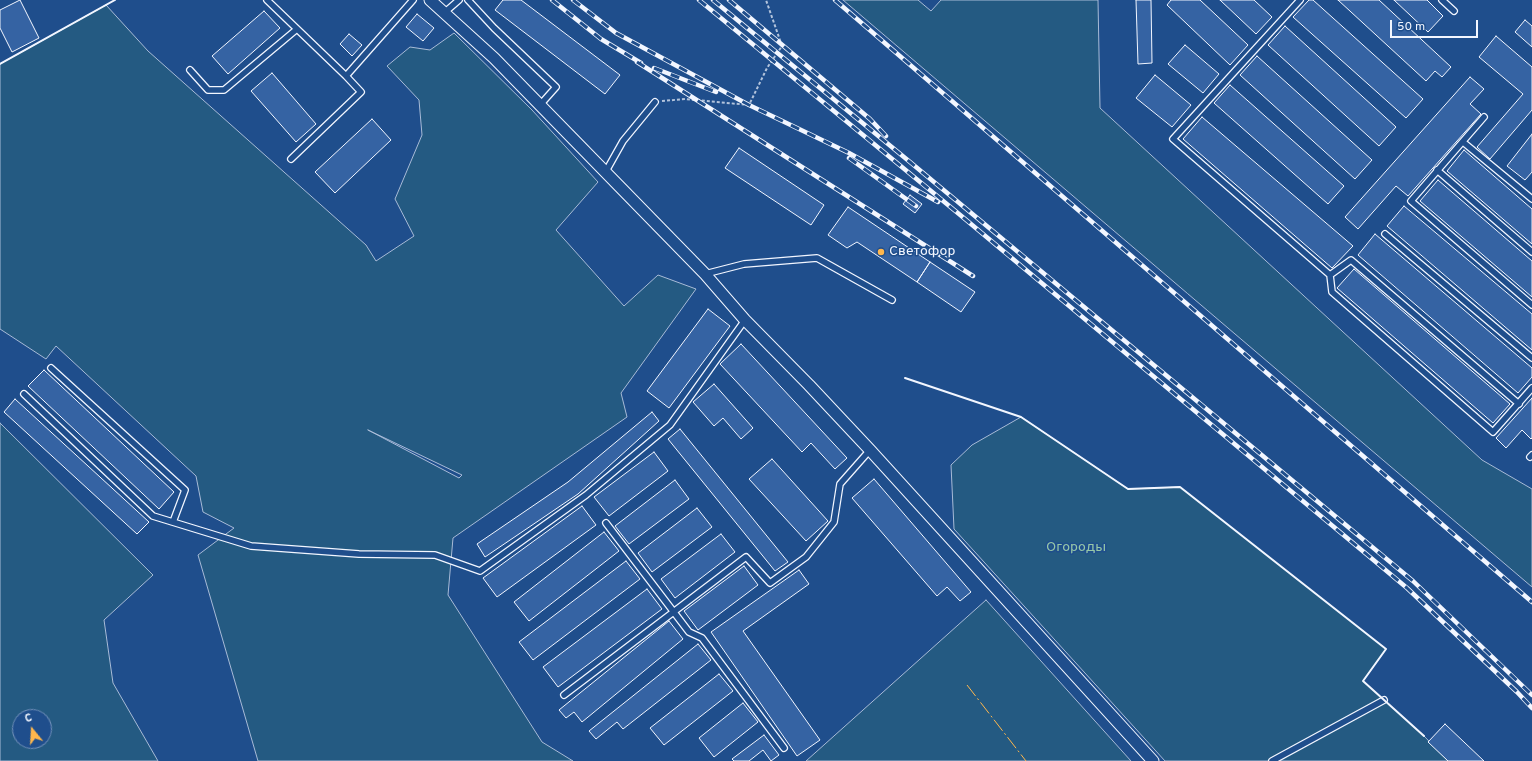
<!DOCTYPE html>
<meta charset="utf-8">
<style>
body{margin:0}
#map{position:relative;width:1532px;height:761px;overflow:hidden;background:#1f4e8c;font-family:Overpass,sans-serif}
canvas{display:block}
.north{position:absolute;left:12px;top:709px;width:40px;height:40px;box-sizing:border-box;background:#1f4e8c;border:1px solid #7391ba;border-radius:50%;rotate:342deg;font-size:11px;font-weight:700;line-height:16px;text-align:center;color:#f2f6ff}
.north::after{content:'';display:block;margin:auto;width:14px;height:18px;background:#ffb74d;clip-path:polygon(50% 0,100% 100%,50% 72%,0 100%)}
.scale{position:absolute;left:1390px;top:20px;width:88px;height:18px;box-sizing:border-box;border:2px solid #f2f6ff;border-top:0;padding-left:5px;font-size:12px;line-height:14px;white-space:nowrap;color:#f2f6ff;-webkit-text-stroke:3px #1f4e8c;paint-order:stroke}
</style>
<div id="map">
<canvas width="1532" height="761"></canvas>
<div class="north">С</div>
<div class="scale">50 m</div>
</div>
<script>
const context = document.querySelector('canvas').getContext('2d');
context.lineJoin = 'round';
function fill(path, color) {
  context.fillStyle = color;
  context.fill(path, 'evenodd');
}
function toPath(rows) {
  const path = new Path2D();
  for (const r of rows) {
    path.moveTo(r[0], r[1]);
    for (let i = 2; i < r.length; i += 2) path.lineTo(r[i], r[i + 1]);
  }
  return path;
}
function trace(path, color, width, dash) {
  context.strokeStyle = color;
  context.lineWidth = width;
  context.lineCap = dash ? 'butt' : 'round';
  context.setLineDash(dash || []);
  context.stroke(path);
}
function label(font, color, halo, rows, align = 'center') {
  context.font = font + ' Overpass,sans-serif';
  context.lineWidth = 3;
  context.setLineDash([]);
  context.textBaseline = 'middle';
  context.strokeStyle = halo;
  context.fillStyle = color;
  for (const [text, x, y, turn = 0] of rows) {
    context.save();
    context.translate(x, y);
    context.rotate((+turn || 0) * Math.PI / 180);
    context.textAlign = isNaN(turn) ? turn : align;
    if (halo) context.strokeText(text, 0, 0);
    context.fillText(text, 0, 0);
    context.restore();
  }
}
const green = toPath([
 [843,0,918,0,931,11,941,0,1098,0,1100,108,1482,460,1532,489,1532,587,843,0],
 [106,5,148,51,366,245,376,261,414,236,395,199,422,135,419,100,387,66,410,47,430,50,454,33,532,110,598,182,556,230,624,306,658,275,696,289,621,393,627,417,453,538,448,595,542,742,573,761,258,761,198,555,234,528,203,512,196,476,56,346,46,359,0,329,0,64,106,5],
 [368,430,462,475,459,478,368,430],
 [1021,417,1128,489,1180,487,1386,649,1363,681,1424,736,1448,761,1165,761,954,529,951,465,972,445,1021,417],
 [0,423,153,575,104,620,113,683,158,761,0,761,0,423],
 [20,717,44,717,44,741,20,741,20,717],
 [986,600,1131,761,806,761,986,600]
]);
const building = toPath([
 [20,0,39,38,12,52,0,28,0,10,20,0],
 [503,0,521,0,620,75,605,94,495,10,503,0],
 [1136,0,1151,0,1152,63,1138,64,1136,0],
 [1171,0,1200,0,1248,45,1230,65,1167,5,1171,0],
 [1220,0,1254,0,1272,17,1256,34,1220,0],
 [1309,0,1313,0,1423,99,1406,118,1293,17,1309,0],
 [1338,0,1379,0,1451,67,1442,77,1435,71,1426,81,1338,0],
 [1394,0,1427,0,1443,16,1428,32,1394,0],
 [264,11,280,28,228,74,212,56,264,11],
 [417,14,434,28,423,41,406,27,417,14],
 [1525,20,1532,26,1532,47,1515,32,1525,20],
 [1285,26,1396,127,1379,146,1268,45,1285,26],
 [349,34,362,45,352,56,340,44,349,34],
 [1496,36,1532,67,1532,110,1490,159,1477,147,1523,94,1479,57,1496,36],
 [1185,45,1219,74,1203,93,1168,64,1185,45],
 [1257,56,1372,160,1355,179,1240,75,1257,56],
 [272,73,316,124,296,142,251,91,272,73],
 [1155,75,1191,105,1172,127,1136,98,1155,75],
 [1470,77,1484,89,1470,104,1481,114,1408,196,1396,186,1358,229,1345,217,1470,77],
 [1230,85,1344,186,1328,204,1214,103,1230,85],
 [1202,117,1353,246,1332,268,1183,139,1202,117],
 [372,119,391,140,335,193,315,172,372,119],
 [1532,134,1532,172,1525,180,1507,166,1532,134],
 [739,148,824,205,811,225,725,168,739,148],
 [1464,150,1532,209,1532,244,1447,171,1464,150],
 [1438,180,1532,261,1532,297,1420,201,1438,180],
 [910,195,922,204,915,213,903,204,910,195],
 [1404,206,1532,314,1532,350,1387,226,1404,206],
 [848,207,930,262,917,282,857,242,847,248,828,235,848,207],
 [1375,234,1532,368,1532,377,1518,393,1358,255,1375,234],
 [930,262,975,292,961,312,917,282,930,262],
 [1354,269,1510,404,1493,423,1337,288,1354,269],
 [708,309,730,326,669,408,647,391,708,309],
 [741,344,847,458,835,469,811,443,802,452,720,364,741,344],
 [44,370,174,492,159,509,28,386,44,370],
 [714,384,753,428,741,439,723,418,714,426,693,402,714,384],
 [1532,398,1532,438,1531,439,1522,430,1506,448,1496,438,1532,398],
 [15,399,149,522,137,534,4,412,15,399],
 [652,412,659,421,578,494,485,557,477,544,568,482,652,412],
 [680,429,788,562,775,571,668,439,680,429],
 [654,452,668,471,609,516,594,497,654,452],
 [772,459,828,521,806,541,749,479,772,459],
 [874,479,971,592,960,601,947,587,937,596,852,498,874,479],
 [675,480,689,499,629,544,615,526,675,480],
 [582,506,596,525,497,597,483,578,582,506],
 [697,508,712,527,652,572,638,553,697,508],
 [604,532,619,551,529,621,514,602,604,532],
 [721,534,735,552,675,598,661,579,721,534],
 [626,561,640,579,533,660,519,642,626,561],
 [744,566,758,585,698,630,684,611,744,566],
 [799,570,809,584,743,631,820,740,797,756,711,632,799,570],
 [647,589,662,609,558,687,543,667,647,589],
 [669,621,683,639,582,722,574,712,566,718,559,710,669,621],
 [698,644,711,660,623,729,617,722,596,739,589,731,698,644],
 [719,674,733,691,664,745,650,728,719,674],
 [743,703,758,722,714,757,699,738,743,703],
 [1445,724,1484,761,1448,761,1428,742,1445,724],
 [764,735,779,755,771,761,763,750,749,761,734,761,732,759,764,735]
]);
const path = toPath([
 [662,101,685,99,749,105,767,68,782,46,766,0]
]);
const lane = toPath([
 [267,0,346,76,413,0],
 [468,0,494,28,556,87,540,105],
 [1300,0,1173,139,1330,275,1351,260,1519,404],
 [1442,0,1454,11],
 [444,13,459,0],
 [190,70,208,90,224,90,297,29],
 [1484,117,1411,201,1532,305],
 [1463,142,1532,199],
 [291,159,361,92,346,76],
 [1437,170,1532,252],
 [605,173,623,141,655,102],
 [1385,234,1532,358],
 [705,274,744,264,817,258,892,300],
 [1330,275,1332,292,1493,432,1532,388],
 [51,368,185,490,173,522],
 [24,394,153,516,251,546,359,554,435,555,480,571,586,495,670,425,745,320],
 [1530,457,1532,455],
 [606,523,689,632,702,638,784,748],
 [564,695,746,557,770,583,806,557,834,522,840,484,870,450],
 [1272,761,1384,700]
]);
const street = toPath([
 [430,0,494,58,705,274,745,320,809,385,870,450,1153,761]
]);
const rail = toPath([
 [552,0,601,39,641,63],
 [573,0,616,33,749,105,849,153,938,202],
 [699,0,959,214,1407,588,1517,692,1532,708],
 [713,0,910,162,1413,581,1532,695],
 [729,0,870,119,886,136],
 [835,0,1532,602],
 [637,62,973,276],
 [654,68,716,92],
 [849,158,916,206]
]);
const wall = toPath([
 [0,64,115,0],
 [905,378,1021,417,1128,489,1180,487,1386,649,1363,681,1424,736]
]);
const power = toPath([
 [967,685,1026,761]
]);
const markers = [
 [881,252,4,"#ffb74d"]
];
const poiNames = [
 ["Светофор",889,252]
];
const parkNames = [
 ["Огороды",1076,548]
];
fill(green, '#245a82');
trace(green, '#a8bbd7', 1);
fill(building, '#3563a3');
trace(building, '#f2f6ff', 1);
trace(lane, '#f2f6ff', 8);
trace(street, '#f2f6ff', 13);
trace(path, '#b3c4dc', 2, [3, 2]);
trace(lane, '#1f4e8c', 5.5);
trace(street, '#1f4e8c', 11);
trace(rail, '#f2f6ff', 4.5);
trace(rail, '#1f4e8c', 3, [9]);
trace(wall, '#f2f6ff', 2);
trace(power, '#ffb74d', 1, [14, 3, 2, 3]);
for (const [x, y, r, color] of markers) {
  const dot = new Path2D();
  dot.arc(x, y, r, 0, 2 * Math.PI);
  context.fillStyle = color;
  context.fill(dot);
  trace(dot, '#1f4e8c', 1.5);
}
label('14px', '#f2f6ff', '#1f4e8c', poiNames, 'left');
label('14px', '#97c8a6', '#1f4e8c', parkNames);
</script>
